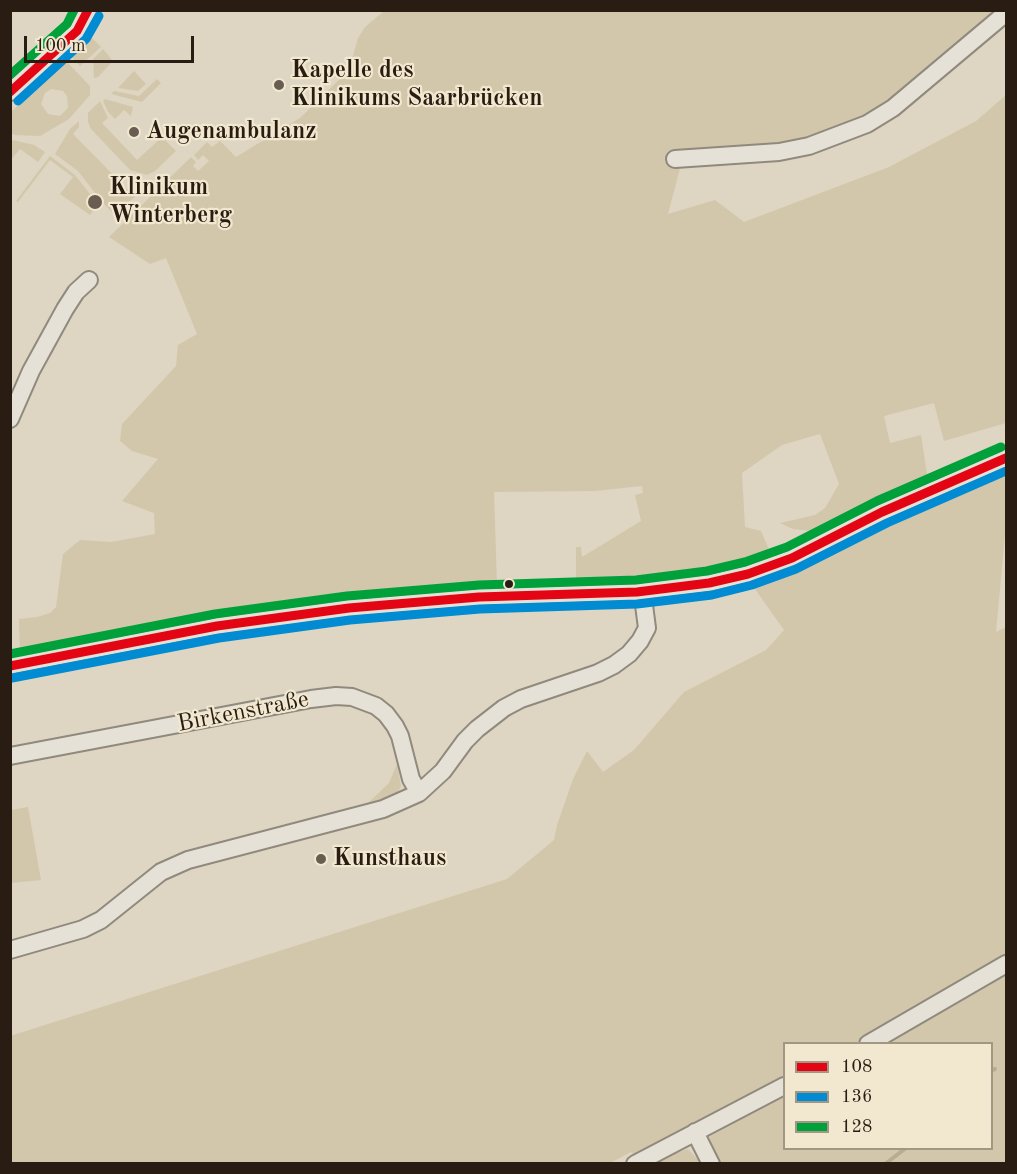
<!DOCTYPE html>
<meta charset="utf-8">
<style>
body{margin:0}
#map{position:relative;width:1017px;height:1174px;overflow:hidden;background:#ded6c2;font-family:"Old Standard TT",serif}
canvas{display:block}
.frame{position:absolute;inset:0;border:12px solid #291c13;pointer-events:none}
.legend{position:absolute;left:783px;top:1042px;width:210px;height:108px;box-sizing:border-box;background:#f2e8cf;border:2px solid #a29684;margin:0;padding:8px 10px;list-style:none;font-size:18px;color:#291c13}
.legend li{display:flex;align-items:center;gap:12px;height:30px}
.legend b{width:30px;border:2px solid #a29684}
.scale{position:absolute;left:24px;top:36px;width:170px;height:27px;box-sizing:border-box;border:3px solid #291c13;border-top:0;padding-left:8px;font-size:18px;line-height:21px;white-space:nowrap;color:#291c13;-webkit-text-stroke:4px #f2e8cf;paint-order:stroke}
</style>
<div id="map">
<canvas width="1017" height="1174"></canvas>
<div class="frame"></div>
<ul class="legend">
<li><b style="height:8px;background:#e30513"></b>108</li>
<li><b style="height:8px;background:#008bd2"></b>136</li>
<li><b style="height:8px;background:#00a13a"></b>128</li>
</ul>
<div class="scale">100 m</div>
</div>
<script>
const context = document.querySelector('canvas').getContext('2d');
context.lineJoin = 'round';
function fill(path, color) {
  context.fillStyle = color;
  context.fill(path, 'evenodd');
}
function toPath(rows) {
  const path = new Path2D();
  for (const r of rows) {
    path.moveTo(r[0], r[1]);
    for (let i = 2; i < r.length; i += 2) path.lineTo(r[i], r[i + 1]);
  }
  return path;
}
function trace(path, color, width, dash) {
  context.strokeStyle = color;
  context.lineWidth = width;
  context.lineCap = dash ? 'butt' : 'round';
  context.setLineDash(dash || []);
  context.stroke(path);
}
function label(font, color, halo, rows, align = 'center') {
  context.font = font + ' "Old Standard TT",serif';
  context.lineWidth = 4.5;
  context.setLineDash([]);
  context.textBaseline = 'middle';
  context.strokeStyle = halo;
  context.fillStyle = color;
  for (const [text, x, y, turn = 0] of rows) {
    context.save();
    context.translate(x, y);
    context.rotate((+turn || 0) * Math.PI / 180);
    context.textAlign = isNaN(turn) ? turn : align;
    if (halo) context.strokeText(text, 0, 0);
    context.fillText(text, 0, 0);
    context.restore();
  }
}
const green = toPath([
 [384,11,1002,11,946,58,864,119,784,146,684,153,668,214,715,200,744,222,889,167,976,121,1006,95,1006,423,944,441,934,403,884,416,890,443,921,435,928,480,823,530,811,531,793,529,780,523,815,515,825,508,839,484,820,434,782,445,742,473,745,527,761,531,771,554,710,572,679,578,576,583,576,547,581,547,582,557,641,521,635,495,643,493,642,486,595,491,494,492,497,585,399,593,286,607,135,632,20,655,19,619,37,617,50,613,56,607,63,554,80,540,111,542,155,534,154,513,122,501,158,459,132,451,120,441,122,424,176,366,178,345,197,334,166,258,150,264,109,237,191,157,196,162,193,166,198,171,209,161,203,155,198,160,194,155,207,142,212,147,220,141,236,157,300,118,349,70,358,38,365,27],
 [91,37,101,47,80,66,71,56,76,51,73,49,78,44,81,46],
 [103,49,113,61,98,77,94,78,93,59],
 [65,60,90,86,90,95,69,119,40,136,14,135,11,132,11,112],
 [51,89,63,91,67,96,68,108,60,116,48,114,41,104,45,93],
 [134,71,146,84,138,91,118,88],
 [157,79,161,83,142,102,111,94,114,91,139,96],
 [105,99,133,107,131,116,124,110,115,119,108,112,103,101],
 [100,101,108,118,102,123,137,160,162,137,176,151,155,171,147,175,130,170,91,129,88,122,88,113],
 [79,121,79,127,73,134,135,197,114,214,102,202,78,171,55,154,70,129],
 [13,140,34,145,45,152,38,162,20,149,11,160,11,142],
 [50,156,75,175,98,204,90,215,60,194,73,177,50,160,18,202,16,201],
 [1006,472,1006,524,996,632,1006,627,1006,955,855,1043,784,1044,784,1081,639,1158,631,1152,610,1163,11,1164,10,1036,507,879,554,840,557,825,573,779,587,751,603,772,634,750,684,692,766,650,784,630,755,589,777,581,774,573,927,504],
 [397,764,401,786,397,794,367,804,389,783],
 [28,807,41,880,11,883,11,810],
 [1006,973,1006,1163,720,1163,709,1137,784,1096,784,1148,992,1148,992,1044,882,1043,940,1013],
 [688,1149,701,1163,648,1164,651,1162]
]);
const stream = toPath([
 [992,1070,995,1069],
 [885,1164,906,1148]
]);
const minor = toPath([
 [10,92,77,31,88,10],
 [675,159,779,152,809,146,867,124,893,108,1006,13],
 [10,419,31,371,65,309,76,292,89,280],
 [10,666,217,626,349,608,479,597,637,592,709,583,748,574,792,558,882,512,1006,458],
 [10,756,311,699,336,696,352,697,376,706,386,714,395,726,400,736,411,779,419,793],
 [10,950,83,929,101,920,161,872,188,860,383,809,419,793,443,771,465,741,477,729,504,708,521,699,598,673,614,665,629,654,640,641,647,628,644,605,637,592],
 [868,1044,1006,964],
 [695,1132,711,1164],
 [635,1164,784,1086]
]);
const bus1 = toPath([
 [10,92,77,31,88,10],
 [10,666,217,626,349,608,479,597,637,592,709,583,748,574,792,558,882,512,1006,458]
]);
const bus2 = toPath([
 [18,101,86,39,99,16],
 [12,678,219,638,350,620,480,609,637,604,712,595,752,585,796,569,887,523,1006,471]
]);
const bus3 = toPath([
 [10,75,67,24,74,10],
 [10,654,215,614,347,596,479,585,636,580,707,571,745,562,787,547,877,501,1001,447]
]);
const markers = [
 [279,85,6,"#685d50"],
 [134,132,6,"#685d50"],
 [95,202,8,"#685d50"],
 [509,584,5,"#291c13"],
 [321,859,6,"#685d50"]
];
const poiNames = [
 ["Kapelle des",291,71],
 ["Klinikums Saarbrücken",291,99],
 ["Augenambulanz",146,132],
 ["Klinikum",109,188],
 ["Winterberg",109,216],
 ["Kunsthaus",333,859]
];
const streetNames = [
 ["Birkenstraße",243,712,-11]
];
fill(green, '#d3c7ab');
trace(stream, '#b9ac92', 4);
trace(minor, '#908a7e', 20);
trace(minor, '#e6e1d6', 16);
trace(bus1, '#e30513', 9);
trace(bus2, '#008bd2', 9);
trace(bus3, '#00a13a', 9);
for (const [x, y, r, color] of markers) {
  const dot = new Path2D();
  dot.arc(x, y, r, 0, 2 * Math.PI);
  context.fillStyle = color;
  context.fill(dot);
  trace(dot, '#f2e8cf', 2);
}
label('bold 24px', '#291c13', '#f2e8cf', poiNames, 'left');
label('24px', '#291c13', '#f2e8cf', streetNames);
</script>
